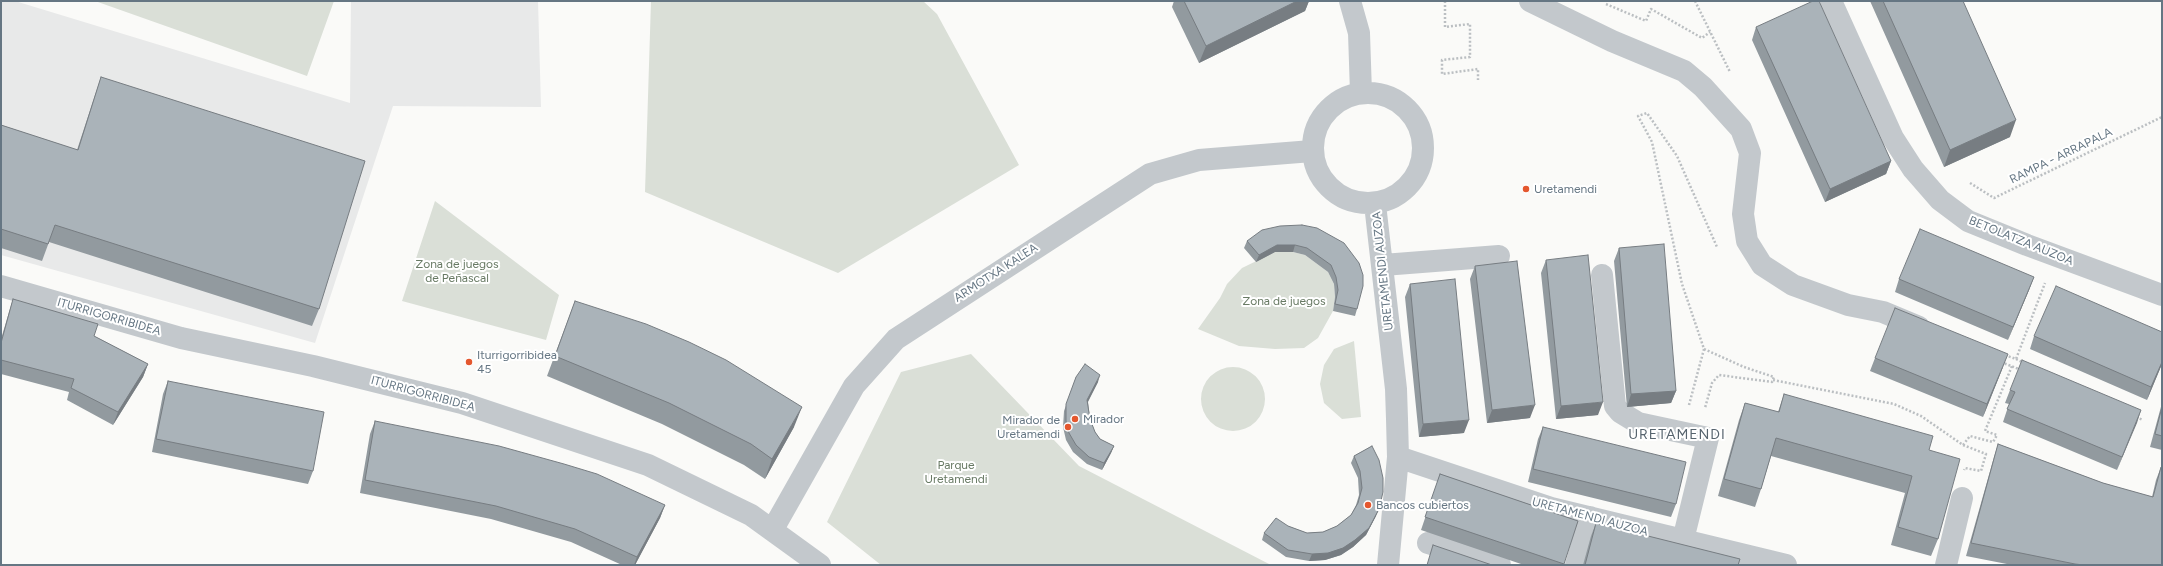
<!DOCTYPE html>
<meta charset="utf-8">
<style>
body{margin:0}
#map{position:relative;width:2163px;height:566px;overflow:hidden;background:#fafaf8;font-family:Figtree,sans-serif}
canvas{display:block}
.frame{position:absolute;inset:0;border:2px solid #657683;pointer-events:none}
</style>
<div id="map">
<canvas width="2163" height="566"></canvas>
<div class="frame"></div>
</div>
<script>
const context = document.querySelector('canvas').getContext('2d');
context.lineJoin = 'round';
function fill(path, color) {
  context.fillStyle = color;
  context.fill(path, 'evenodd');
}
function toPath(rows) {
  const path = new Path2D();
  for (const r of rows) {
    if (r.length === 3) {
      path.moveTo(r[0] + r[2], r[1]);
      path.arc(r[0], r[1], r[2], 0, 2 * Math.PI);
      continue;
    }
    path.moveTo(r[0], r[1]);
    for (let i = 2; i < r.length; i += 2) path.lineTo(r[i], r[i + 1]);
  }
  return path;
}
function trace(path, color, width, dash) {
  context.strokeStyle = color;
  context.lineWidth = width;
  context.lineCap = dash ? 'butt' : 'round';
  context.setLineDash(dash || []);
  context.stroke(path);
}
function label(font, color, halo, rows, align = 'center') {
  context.font = font + ' Figtree,sans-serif';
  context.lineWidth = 4;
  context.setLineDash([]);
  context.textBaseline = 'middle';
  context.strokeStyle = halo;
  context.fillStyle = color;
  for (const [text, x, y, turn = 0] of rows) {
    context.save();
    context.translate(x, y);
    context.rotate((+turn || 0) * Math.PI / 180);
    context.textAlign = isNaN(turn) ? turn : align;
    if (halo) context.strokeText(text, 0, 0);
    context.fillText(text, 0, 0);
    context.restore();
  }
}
const built = toPath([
 [1,1,15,1,350,103,351,1,538,1,541,107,393,106,315,343,1,255]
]);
const green = toPath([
 [95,1,334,1,307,76],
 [651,1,923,1,937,14,1019,165,838,273,645,192],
 [435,201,559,295,546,340,402,301],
 [1275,252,1293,252,1305,255,1328,272,1334,284,1335,297,1333,311,1318,338,1304,348,1275,349,1239,346,1198,329,1220,298,1227,284,1242,268],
 [1354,341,1361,417,1342,419,1324,403,1320,384,1324,365,1334,349],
 [971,354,1079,466,1271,565,881,565,827,522,901,372],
 [1233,399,32]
]);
const path = toPath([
 [1445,1,1445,27,1470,24,1470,57,1442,60,1442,74,1478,69,1478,80],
 [1695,1,1730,72],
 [1606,4,1646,21,1651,9,1702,38,1710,32],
 [1970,183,1994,198,2162,117],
 [1704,349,1744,367,1774,377,1772,382,1719,375,1712,383,1705,408],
 [2005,355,2016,359,2045,283],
 [2016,359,2024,363],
 [2001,362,2021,370],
 [1773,380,1894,404,1921,416,1963,445,1986,454,1981,471,1965,468,1964,470],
 [1689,405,1704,349,1682,284,1652,142,1638,116,1647,113,1677,156,1717,247],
 [2136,417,2143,420],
 [1963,445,1970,436,1993,442,1997,435,1985,431,2012,366]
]);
const minor = toPath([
 [1350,1,1359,33,1361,93],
 [1530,1,1612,41,1684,71,1703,87,1741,129,1750,153,1743,214,1747,241,1762,265,1793,285,1848,305,1883,312,1919,327],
 [1831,1,1893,138,1913,169,1940,200,1968,221,2027,245,2162,295],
 [1368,148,55],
 [1375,204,1396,389,1397,419,1398,457,1388,565],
 [1383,265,1499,256],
 [1602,275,1615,406,1620,412,1638,423,1708,438,1683,540],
 [1,286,181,338,313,366,462,403,648,465,751,515,820,565],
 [1398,457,1551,508,1786,565],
 [773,529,854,386,896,339,1150,174,1199,160,1312,151],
 [1428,543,1500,565],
 [1576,565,1590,517],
 [1946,565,1962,498]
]);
const wall = toPath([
 [1174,1,1309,1,1305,11,1199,63,1172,7],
 [1870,1,1963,1,2010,137,1944,167],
 [1756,27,1891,161,1886,174,1825,202,1752,40],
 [101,77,319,309,312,326,49,242,42,261,1,248,1,125,77,150,95,95],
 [1317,228,1357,309,1355,316,1333,311,1335,297,1334,284,1328,272,1305,255,1293,252,1275,252,1256,262,1244,248,1247,241],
 [1619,248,1676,391,1671,403,1627,407,1614,261],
 [1546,260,1598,415,1556,419,1541,273],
 [1475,266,1530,418,1487,423,1470,279],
 [2034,277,2029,290,2008,340,1895,292,1899,279],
 [1410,284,1464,433,1419,437,1405,297],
 [13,299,94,336,148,364,143,377,113,425,67,400,69,392,1,374,1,339,9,312],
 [575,301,794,427,765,479,744,465,662,424,547,376],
 [2162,332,2162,364,2147,400,2030,349,2034,336],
 [1875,358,2003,367,1983,417,1870,371],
 [1076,377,1098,382,1088,402,1090,419,1095,432,1100,439,1114,446,1111,453,1102,470,1087,464,1073,452,1066,440,1063,427,1064,411],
 [168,381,313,471,308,484,152,452,163,394],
 [2010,390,2141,410,2117,470,2003,422,2009,404,2005,403],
 [1784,394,1929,450,1938,539,1931,556,1891,545,1905,493,1771,456,1761,489,1755,507,1718,496,1739,420,1745,403,1778,412],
 [2162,403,2162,450,2150,447],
 [375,421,665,505,660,518,635,565,622,565,571,542,491,519,360,493,370,434],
 [1543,427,1676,504,1671,517,1528,482,1538,439],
 [1998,444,2103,483,2152,497,2156,480,2161,467,2162,565,2012,565,1966,556,1994,457],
 [1372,446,1376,516,1366,535,1353,547,1341,555,1325,560,1309,561,1286,557,1262,540,1264,533,1288,526,1307,533,1323,532,1337,526,1351,515,1356,505,1359,495,1358,478,1351,463,1354,456],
 [1440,474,1578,521,1563,565,1524,565,1421,530],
 [1596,523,1738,565,1583,565,1591,536]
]);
const shadedWall = toPath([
 [1297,1,1309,1,1305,11,1199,63,1206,46],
 [2016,120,2010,137,1944,167,1950,150],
 [1891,161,1886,174,1825,202,1830,189],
 [1277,245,1295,245,1293,252,1275,252,1256,262,1259,255],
 [2034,277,2029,290,2008,340,2013,327],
 [2008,354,2003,367,1983,417,1987,404],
 [2162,362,2162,364,2147,400,2151,387],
 [148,364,143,377,113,425,118,412],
 [1100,375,1098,382,1085,407,1087,400],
 [1676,391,1671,403,1627,407,1631,394],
 [1603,402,1598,415,1556,419,1561,406],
 [1535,405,1530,418,1487,423,1492,410],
 [802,407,794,427,765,479,772,459],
 [2141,410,2137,423,2117,470,2122,457],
 [1469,420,1464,433,1419,437,1423,424],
 [1114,446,1111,453,1102,470,1104,463],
 [665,505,660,518,635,565,634,565,637,557],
 [1379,509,1376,516,1366,535,1353,547,1341,555,1325,560,1309,561,1312,554]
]);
const building = toPath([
 [1184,1,1297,1,1206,46,1184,1],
 [1813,1,1819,1,1891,161,1830,189,1756,27,1813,1],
 [1883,1,1963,1,2016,120,1950,150,1883,1],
 [101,77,365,161,319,309,55,225,48,244,1,229,1,125,78,150,101,77],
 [1302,225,1317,228,1344,243,1359,263,1363,275,1363,286,1357,309,1335,304,1338,290,1336,277,1331,265,1307,248,1295,245,1277,245,1259,255,1247,241,1262,230,1280,226,1302,225],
 [1920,229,2034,277,2013,327,1899,279,1920,229],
 [1664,244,1676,391,1631,394,1619,248,1664,244],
 [1588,255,1603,402,1561,406,1546,260,1588,255],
 [1517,261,1535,405,1492,410,1475,266,1517,261],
 [1455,279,1469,420,1423,424,1410,284,1455,279],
 [2056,286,2162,332,2162,362,2151,387,2034,336,2056,286],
 [13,299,98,324,94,336,148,364,118,412,71,388,74,379,1,360,1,343,13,299],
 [575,301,646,324,689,342,726,360,802,407,772,459,751,444,669,403,555,356,575,301],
 [1895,308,2008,354,1987,404,1875,358,1895,308],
 [2022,360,2141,410,2122,457,2007,409,2015,392,2010,390,2022,360],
 [1085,364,1100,375,1087,400,1090,419,1095,432,1100,439,1114,446,1104,463,1089,457,1076,445,1069,433,1066,421,1066,404,1076,377,1085,364],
 [168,381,324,412,313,471,156,439,168,381],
 [1784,394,1933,436,1929,450,1960,459,1938,539,1898,527,1912,476,1776,438,1761,489,1724,479,1745,403,1779,412,1784,394],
 [2162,407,2162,436,2155,434,2162,407],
 [375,421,499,446,564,464,597,474,665,505,637,557,575,529,496,506,365,480,375,421],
 [1543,427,1686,462,1676,504,1533,469,1543,427],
 [1998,444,2103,483,2153,497,2161,467,2162,467,2162,565,2084,565,2075,564,1971,543,1998,444],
 [1372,446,1379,460,1383,478,1383,492,1379,509,1369,528,1355,540,1343,548,1328,553,1312,554,1288,550,1264,533,1276,518,1288,526,1307,533,1323,532,1337,526,1351,515,1358,503,1362,488,1360,471,1354,456,1372,446],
 [1440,474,1578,521,1564,564,1425,517,1440,474],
 [1596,523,1740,559,1738,565,1585,565,1596,523],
 [1433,545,1492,565,1427,565,1433,545]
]);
const markers = [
 [1526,189,4,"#e4572e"],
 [469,362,4,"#e4572e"],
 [1075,419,4,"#e4572e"],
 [1068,427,4,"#e4572e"],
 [1368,505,4,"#e4572e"]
];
const streetNames = [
 ["RAMPA - ARRAPALA",2061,156,-26],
 ["BETOLATZA AUZOA",2021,241,22],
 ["URETAMENDI AUZOA",1383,271,-96],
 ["ARMOTXA KALEA",996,273,-33],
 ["ITURRIGORRIBIDEA",109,317,16],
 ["ITURRIGORRIBIDEA",423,394,15],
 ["URETAMENDI AUZOA",1590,517,15]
];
const poiNames = [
 ["Uretamendi",1534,189],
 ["Iturrigorribidea",477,355],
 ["45",477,369],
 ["Mirador",1083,419],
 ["Mirador de",1060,420,"right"],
 ["Uretamendi",1060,434,"right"],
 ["Bancos cubiertos",1376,505]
];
const parkNames = [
 ["Zona de juegos",457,264],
 ["de Peñascal",457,278],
 ["Zona de juegos",1284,301],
 ["Parque",956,465],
 ["Uretamendi",956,479]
];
const quarterNames = [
 ["URETAMENDI",1677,435]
];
fill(built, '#e8e9e9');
fill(green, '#dadfd7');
trace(path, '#bbbfc2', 2.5, [2, 2]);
trace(minor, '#c3c8cc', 22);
fill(wall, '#929a9f');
fill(shadedWall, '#777d82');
fill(building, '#aab3b9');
trace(building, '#777d82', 1);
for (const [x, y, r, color] of markers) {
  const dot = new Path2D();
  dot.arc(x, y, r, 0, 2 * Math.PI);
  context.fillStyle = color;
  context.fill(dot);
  trace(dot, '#fff', 1.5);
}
label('12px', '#657683', '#fff', streetNames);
label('12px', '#657683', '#fff', poiNames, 'left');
label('12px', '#687a64', '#fff', parkNames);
context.letterSpacing = '1px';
label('14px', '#57646e', '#fff', quarterNames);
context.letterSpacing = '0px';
</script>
